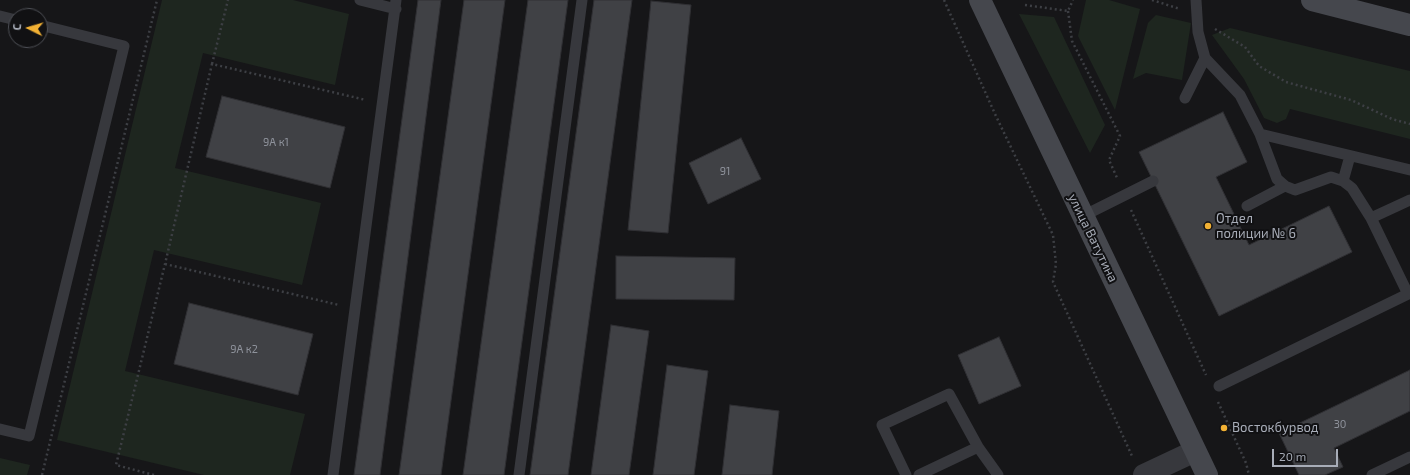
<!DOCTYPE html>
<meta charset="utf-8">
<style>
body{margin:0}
#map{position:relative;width:1410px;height:475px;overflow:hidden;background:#161618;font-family:"Exo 2",sans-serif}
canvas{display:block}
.north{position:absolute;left:8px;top:8px;width:40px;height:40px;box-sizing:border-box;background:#111113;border:1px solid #4d4f55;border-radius:50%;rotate:275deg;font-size:11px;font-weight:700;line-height:16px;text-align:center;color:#a8adb8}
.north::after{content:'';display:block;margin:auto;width:14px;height:18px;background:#f2b134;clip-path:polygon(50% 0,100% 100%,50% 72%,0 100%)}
.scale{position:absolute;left:1272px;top:449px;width:66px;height:18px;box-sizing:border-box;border:2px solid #a8adb8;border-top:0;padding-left:5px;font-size:12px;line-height:14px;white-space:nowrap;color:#a8adb8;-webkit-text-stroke:3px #111113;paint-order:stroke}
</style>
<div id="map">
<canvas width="1410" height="475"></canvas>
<div class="north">С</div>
<div class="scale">20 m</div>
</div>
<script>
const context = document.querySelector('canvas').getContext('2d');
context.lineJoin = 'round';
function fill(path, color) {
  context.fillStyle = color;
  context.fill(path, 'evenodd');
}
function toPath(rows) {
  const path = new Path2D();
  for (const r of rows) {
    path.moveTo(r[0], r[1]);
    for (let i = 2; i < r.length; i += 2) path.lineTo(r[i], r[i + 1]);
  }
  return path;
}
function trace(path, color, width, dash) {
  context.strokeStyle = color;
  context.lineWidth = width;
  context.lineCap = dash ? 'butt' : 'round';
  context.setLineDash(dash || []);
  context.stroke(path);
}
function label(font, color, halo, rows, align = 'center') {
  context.font = font + ' "Exo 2",sans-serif';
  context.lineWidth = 4;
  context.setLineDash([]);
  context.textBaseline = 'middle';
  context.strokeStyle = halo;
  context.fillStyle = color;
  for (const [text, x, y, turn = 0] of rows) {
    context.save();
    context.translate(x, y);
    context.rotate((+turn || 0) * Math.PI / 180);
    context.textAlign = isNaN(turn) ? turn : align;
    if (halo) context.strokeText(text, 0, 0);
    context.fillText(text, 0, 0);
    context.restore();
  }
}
const green = toPath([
 [162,0,293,0,349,14,335,85,203,53,175,168,321,203,302,285,154,250,125,371,305,414,290,475,204,475,57,440],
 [1086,0,1109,0,1140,9,1115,110,1078,36],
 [1019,14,1054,17,1105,125,1090,153],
 [1156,15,1191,23,1182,80,1146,73,1133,79,1148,23],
 [1230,28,1410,71,1410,139,1290,109,1286,119,1277,123,1264,118,1244,79,1212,35],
 [0,458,30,465,27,475,0,475]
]);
const building = toPath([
 [418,0,441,0,380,475,354,475,418,0],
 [464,0,505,0,441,475,399,475,464,0],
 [528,0,568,0,504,475,463,475,528,0],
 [594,0,632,0,568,475,530,475,594,0],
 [651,1,691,5,668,233,628,230,651,1],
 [222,96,345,127,330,188,206,157,222,96],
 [1223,112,1247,162,1216,177,1249,245,1329,206,1352,252,1219,316,1139,152,1223,112],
 [741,138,761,179,708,204,689,163,741,138],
 [616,256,735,258,734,300,616,299,616,256],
 [189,303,313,334,298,395,174,364,189,303],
 [611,325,649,331,629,475,591,475,611,325],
 [999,337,1021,386,979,404,958,355,999,337],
 [667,365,708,371,694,475,653,475,667,365],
 [1410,370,1410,411,1334,448,1343,467,1325,475,1299,475,1279,433,1410,370],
 [730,405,779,411,772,475,722,475,730,405]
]);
const path = toPath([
 [944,0,995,114,1053,235,1056,264,1053,282,1132,456],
 [1152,0,1180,9],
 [1025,5,1068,11,1073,0],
 [1068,11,1072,41,1120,136,1109,160,1118,180],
 [1215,29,1245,47,1259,66,1286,82,1351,100,1392,119,1410,124],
 [212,64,228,0],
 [1131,210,1206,375],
 [165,264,339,305],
 [1218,402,1246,463,1249,475],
 [42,475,157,0],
 [154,475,116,465,165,264,212,64,366,100]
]);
const service = toPath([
 [360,0,396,9],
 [1196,0,1198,32,1205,58,1240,95,1260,134,1277,179,1285,186,1295,190,1331,177,1343,181,1352,188,1371,218,1408,294,1219,386],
 [0,16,16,20],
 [1185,98,1205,58],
 [1260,134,1410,170],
 [1343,181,1350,156],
 [1247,206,1285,186],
 [1083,216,1153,181],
 [1371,218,1410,200],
 [0,429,29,436,124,46,40,25],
 [333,475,396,0],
 [519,475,582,0],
 [906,475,882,425,949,394,978,447,998,475],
 [919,475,978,447],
 [1372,475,1410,457]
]);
const minor = toPath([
 [1144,475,1195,451]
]);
const secondary = toPath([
 [980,0,1207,475],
 [1312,0,1410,25]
]);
const markers = [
 [1208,226,4,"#f2b134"],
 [1224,428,4,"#f2b134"]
];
const numberNames = [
 ["9А к1",276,142],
 ["91",725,171],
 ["9А к2",244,349],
 ["30",1340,424]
];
const poiNames = [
 ["Отдел",1216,219],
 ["полиции № 6",1216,234],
 ["Востокбурвод",1232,428]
];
const streetNames = [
 ["улица Ватутина",1093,238,64]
];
fill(green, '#1e261f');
fill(building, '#404145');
trace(building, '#303034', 1);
trace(path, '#3d3f44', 2.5, [2, 3]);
trace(service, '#37383d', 11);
trace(minor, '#37383d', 22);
trace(secondary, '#45474d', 22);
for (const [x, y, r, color] of markers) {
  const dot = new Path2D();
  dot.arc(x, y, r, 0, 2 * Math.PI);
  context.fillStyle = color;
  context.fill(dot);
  trace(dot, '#111113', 1.5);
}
label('11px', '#8e929b', null, numberNames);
label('13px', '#a8adb8', '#111113', poiNames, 'left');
label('13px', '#a8adb8', '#111113', streetNames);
</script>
